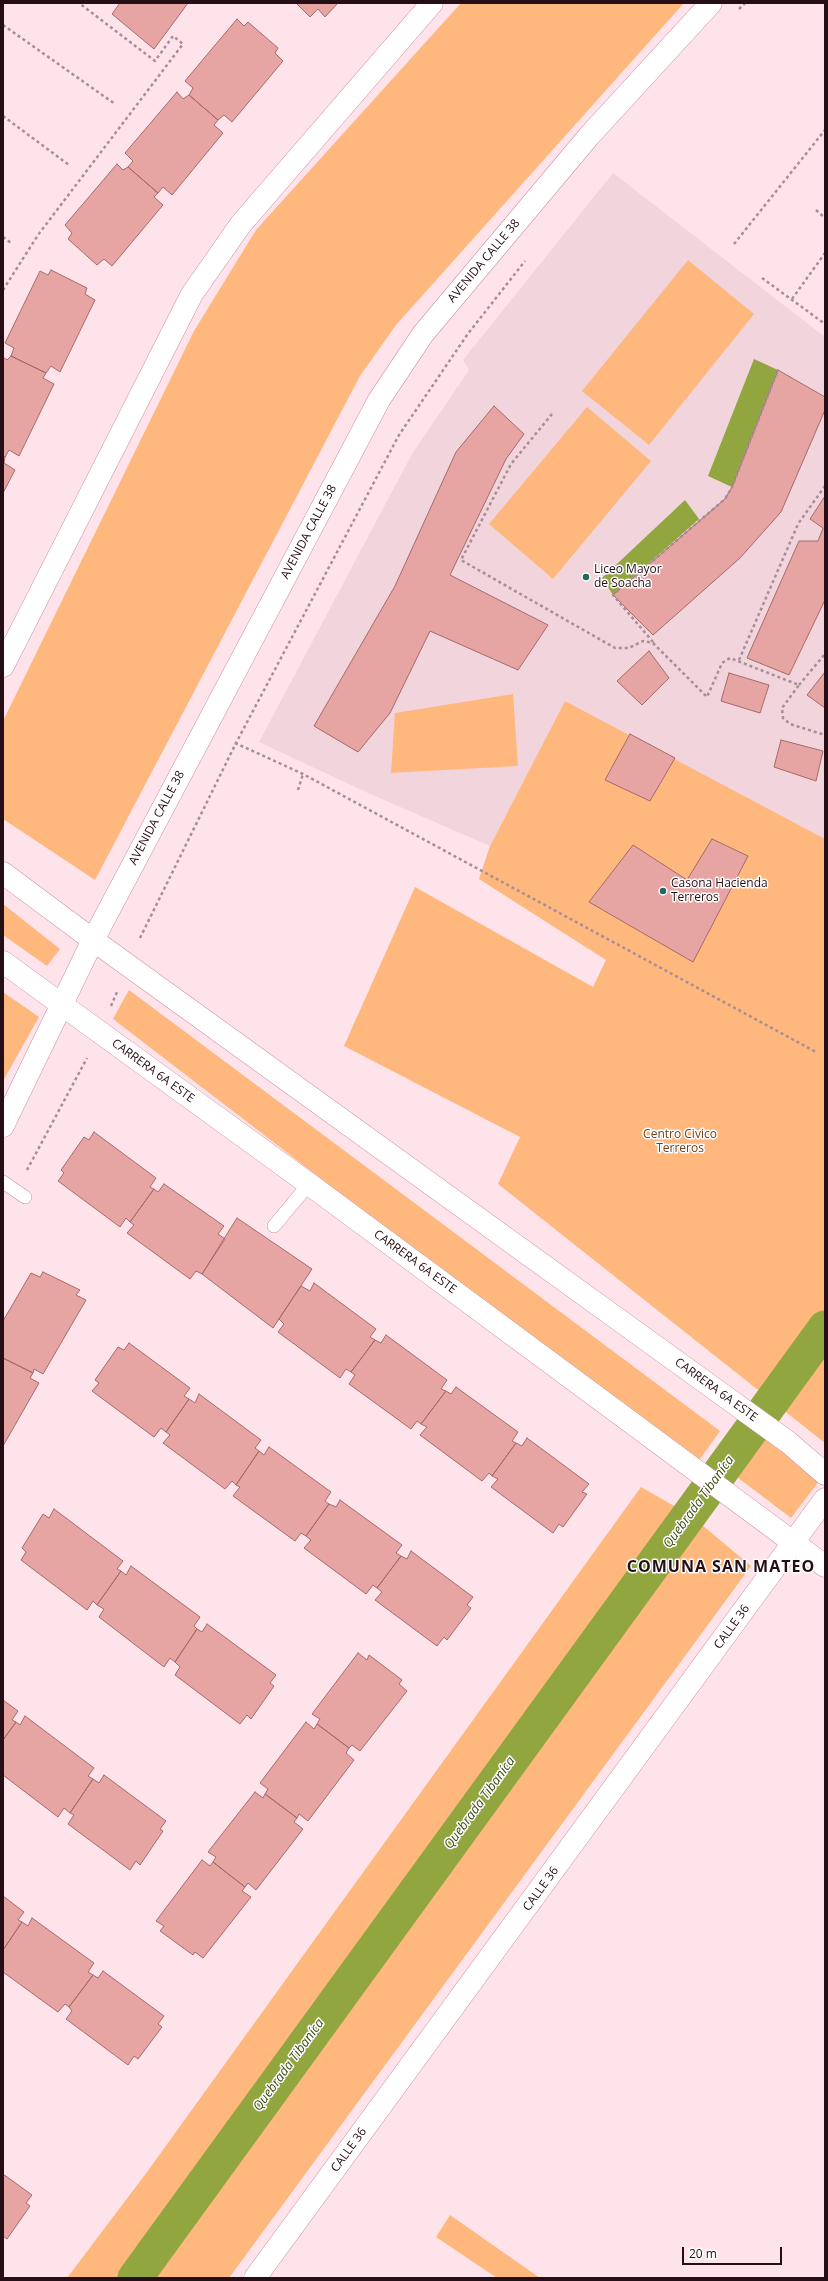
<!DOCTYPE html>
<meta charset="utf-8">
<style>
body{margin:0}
#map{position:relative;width:828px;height:2281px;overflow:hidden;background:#fee3ea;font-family:"Open Sans",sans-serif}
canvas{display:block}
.frame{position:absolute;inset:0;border:4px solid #250e16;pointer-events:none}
.scale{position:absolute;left:682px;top:2247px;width:100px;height:18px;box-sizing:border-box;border:2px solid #250e16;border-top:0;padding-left:5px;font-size:12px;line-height:14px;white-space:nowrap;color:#250e16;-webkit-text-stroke:3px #fff;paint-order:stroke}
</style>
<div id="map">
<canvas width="828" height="2281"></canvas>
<div class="frame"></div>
<div class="scale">20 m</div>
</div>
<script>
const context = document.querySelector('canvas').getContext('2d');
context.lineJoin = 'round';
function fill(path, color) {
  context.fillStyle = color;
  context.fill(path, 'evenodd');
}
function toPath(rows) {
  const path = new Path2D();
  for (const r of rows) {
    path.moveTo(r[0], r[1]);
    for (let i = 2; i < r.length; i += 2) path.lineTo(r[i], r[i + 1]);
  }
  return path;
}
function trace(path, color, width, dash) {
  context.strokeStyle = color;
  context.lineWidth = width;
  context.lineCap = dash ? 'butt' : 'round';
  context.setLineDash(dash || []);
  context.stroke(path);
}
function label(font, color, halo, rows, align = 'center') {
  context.font = font + ' "Open Sans",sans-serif';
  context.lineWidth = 3;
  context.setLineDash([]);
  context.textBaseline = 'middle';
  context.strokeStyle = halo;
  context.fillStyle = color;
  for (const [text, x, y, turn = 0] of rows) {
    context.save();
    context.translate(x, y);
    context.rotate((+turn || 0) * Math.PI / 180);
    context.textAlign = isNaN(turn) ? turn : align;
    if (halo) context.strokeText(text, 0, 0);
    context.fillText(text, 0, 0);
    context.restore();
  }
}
const built = toPath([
 [613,173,825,337,825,840,565,701,490,846,368,793,259,742,412,454,469,370,463,360]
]);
const green = toPath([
 [461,3,684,3,396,325,360,376,95,880,3,819,3,721,194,331,256,230],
 [688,260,754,314,649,445,582,391],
 [587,407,651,461,553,579,489,524],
 [513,694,518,766,391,773,395,713],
 [565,701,825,839,825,1443,498,1184,520,1137,344,1046,415,887,593,987,606,960,479,879,490,846],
 [3,904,60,949,47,966,3,935],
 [129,990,720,1431,695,1466,113,1019],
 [3,992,39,1017,3,1081],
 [765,1439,820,1480,791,1518,737,1477],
 [641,1487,690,1515,751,1566,229,2278,67,2278,147,2172],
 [450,2215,540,2278,497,2278,436,2237]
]);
const water = toPath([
 [754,359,778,370,732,487,708,476],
 [685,500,699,519,613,595,602,578]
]);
const canal = toPath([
 [135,2278,825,1328]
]);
const building = toPath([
 [120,3,188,3,154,49,112,14,120,3],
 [296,3,338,3,325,17,318,9,310,17,296,3],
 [237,19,244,26,248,22,278,48,275,53,283,61,232,122,224,115,218,120,189,95,193,88,185,81,237,19],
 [177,92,183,99,189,95,218,120,214,125,223,133,172,195,163,187,158,193,128,167,133,161,125,153,177,92],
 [117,164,123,170,128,167,158,193,154,197,163,205,112,266,104,259,97,265,68,239,72,233,65,225,117,164],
 [51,270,87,288,85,294,95,300,60,372,51,366,46,373,11,356,14,348,5,343,40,271,48,275,51,270],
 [11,356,46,373,43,378,54,384,19,456,9,450,5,457,3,456,3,357,7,360,11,356],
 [778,370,825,397,825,410,781,512,740,558,653,635,613,595,725,499,732,487,778,370],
 [494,406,524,434,506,459,450,575,548,625,518,670,430,631,390,713,358,752,314,726,395,586,456,452,494,406],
 [3,456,5,457,4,463,15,470,3,493,3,456],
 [825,496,825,600,789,675,747,658,799,541,818,541,823,528,810,519,825,496],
 [649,651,669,678,642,705,617,681,649,651],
 [825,672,825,708,807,695,825,672],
 [729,673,769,685,760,713,721,701,729,673],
 [630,734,675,758,650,801,605,780,630,734],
 [781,740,823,751,816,781,774,767,781,740],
 [712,839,748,856,693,962,589,902,633,845,687,880,712,839],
 [94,1132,156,1178,150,1187,154,1189,130,1222,126,1218,120,1227,58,1181,64,1173,61,1170,84,1137,89,1140,94,1132],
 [164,1184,224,1226,218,1234,225,1239,202,1274,196,1271,190,1279,127,1233,134,1225,130,1222,154,1189,158,1192,164,1184],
 [237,1218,312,1269,273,1328,202,1274,237,1218],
 [43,1272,80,1290,76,1295,86,1300,43,1374,34,1369,33,1373,3,1358,3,1321,31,1273,40,1277,43,1272],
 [314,1283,376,1329,370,1337,375,1340,351,1372,346,1369,340,1378,278,1332,284,1324,279,1319,301,1286,310,1291,314,1283],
 [386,1335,447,1380,441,1389,446,1391,421,1424,417,1421,411,1429,349,1384,355,1375,351,1372,375,1340,381,1343,386,1335],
 [129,1343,190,1388,184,1396,189,1399,166,1432,161,1428,154,1437,92,1391,99,1383,95,1380,118,1347,124,1350,129,1343],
 [3,1358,33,1373,30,1378,39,1383,3,1446,3,1358],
 [456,1387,518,1432,512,1441,516,1443,492,1476,489,1473,482,1481,420,1435,427,1427,421,1424,446,1391,451,1394,456,1387],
 [199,1394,261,1440,255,1448,259,1451,236,1485,232,1481,225,1489,163,1443,170,1435,166,1432,189,1399,195,1403,199,1394],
 [527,1438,589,1484,582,1492,587,1494,563,1527,559,1524,553,1533,491,1487,498,1479,492,1476,516,1443,522,1446,527,1438],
 [269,1447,331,1492,325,1501,329,1504,306,1536,301,1533,295,1541,233,1496,240,1487,236,1485,259,1451,264,1455,269,1447],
 [340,1500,402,1545,396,1553,401,1556,377,1588,373,1585,366,1594,304,1548,311,1540,306,1536,329,1504,336,1507,340,1500],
 [54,1509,123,1561,117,1569,121,1571,97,1605,93,1601,87,1610,21,1560,26,1552,22,1548,43,1514,49,1518,54,1509],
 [411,1551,473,1597,467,1605,471,1608,447,1640,444,1637,437,1646,375,1600,382,1592,377,1588,401,1556,407,1559,411,1551],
 [131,1566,200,1617,194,1626,197,1629,175,1662,170,1658,164,1667,99,1617,104,1609,97,1605,121,1571,126,1575,131,1566],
 [207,1624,276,1675,270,1683,274,1686,251,1719,247,1715,240,1724,175,1675,180,1667,175,1662,197,1629,202,1632,207,1624],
 [358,1653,367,1660,369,1655,402,1680,399,1684,407,1691,360,1751,352,1745,349,1748,317,1724,320,1719,312,1714,358,1653],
 [3,1700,18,1711,12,1720,16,1722,3,1740,3,1700],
 [25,1716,94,1768,88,1776,93,1779,70,1813,64,1808,58,1817,3,1775,3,1740,16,1722,20,1725,25,1716],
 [306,1722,314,1729,317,1724,349,1748,346,1753,354,1760,308,1821,299,1814,297,1818,265,1794,268,1789,260,1783,306,1722],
 [104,1775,166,1821,160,1829,163,1831,140,1865,136,1861,130,1870,68,1824,74,1815,70,1813,93,1779,99,1783,104,1775],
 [255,1792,263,1798,265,1794,297,1818,294,1822,303,1829,256,1890,248,1883,245,1887,213,1862,216,1857,208,1852,255,1792],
 [202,1860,210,1866,213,1862,245,1887,242,1891,251,1897,203,1958,195,1952,193,1955,160,1931,164,1926,156,1921,202,1860],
 [3,1896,24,1912,18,1920,22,1922,3,1950,3,1896],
 [32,1918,94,1963,88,1972,93,1975,69,2007,65,2004,58,2012,3,1972,3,1950,22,1922,28,1926,32,1918],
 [103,1971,164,2016,158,2024,162,2027,138,2059,134,2056,128,2065,66,2019,72,2011,69,2007,93,1975,98,1978,103,1971],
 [3,2174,32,2195,26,2203,30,2206,7,2239,3,2236,3,2174]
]);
const path = toPath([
 [739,9,745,3],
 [3,25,115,104],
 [3,116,69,165],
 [816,210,825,218],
 [3,237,11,243],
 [734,244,825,130],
 [762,278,825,324],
 [3,290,38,235,183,44,173,36,155,61,79,3],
 [792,299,825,253],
 [552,414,511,464,461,560,615,648,629,648,643,641,653,643,707,697,722,663,730,658,799,685,782,708,783,718,790,724,825,735],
 [653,642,613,595,725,499,732,487,778,370],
 [739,660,798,524,825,486],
 [799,685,825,654],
 [235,743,303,774,816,1052],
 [298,790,303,774],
 [140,938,236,743,399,435,467,335,525,261],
 [111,1006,117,992],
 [27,1170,87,1058]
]);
const lane = toPath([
 [3,1182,25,1197],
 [274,1226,309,1184]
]);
const street = toPath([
 [255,2278,825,1499]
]);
const secondary = toPath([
 [3,873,93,940,788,1442,825,1474],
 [3,962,309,1184,825,1566]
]);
const primary = toPath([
 [3,666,192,294,241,224,432,3],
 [3,1126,93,940,379,400,423,334,589,136,711,3]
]);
const markers = [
 [586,577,4,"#236a5e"],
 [663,891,4,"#236a5e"]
];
const streetNames = [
 ["AVENIDA CALLE 38",484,261,-50],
 ["AVENIDA CALLE 38",309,532,-62],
 ["AVENIDA CALLE 38",157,818,-62],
 ["CARRERA 6A ESTE",153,1071,36],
 ["CARRERA 6A ESTE",415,1262,36],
 ["CARRERA 6A ESTE",716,1390,36],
 ["CALLE 36",732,1627,-54],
 ["CALLE 36",541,1889,-54],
 ["CALLE 36",349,2150,-54]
];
const poiNames = [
 ["Liceo Mayor",594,570],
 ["de Soacha",594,584],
 ["Casona Hacienda",671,884],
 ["Terreros",671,898]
];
const parkNames = [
 ["Centro Civico",680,1135],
 ["Terreros",680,1149]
];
const waterNames = [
 ["Quebrada Tibaníca",699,1502,-54],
 ["Quebrada Tibaníca",480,1803,-54],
 ["Quebrada Tibaníca",289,2065,-54]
];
const districtNames = [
 ["COMUNA SAN MATEO",721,1567]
];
fill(built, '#f2d4dc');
fill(green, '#feb87e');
fill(water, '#91a63f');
trace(canal, '#91a63f', 35);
fill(building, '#e6a4a3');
trace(building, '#a76a6a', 1);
trace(lane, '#cd8fa1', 14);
trace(street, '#cd8fa1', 23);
trace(secondary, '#cd8fa1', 23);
trace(primary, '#cd8fa1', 23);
trace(path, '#a78d95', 2.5, [3, 3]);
trace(lane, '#fff', 13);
trace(street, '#fff', 22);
trace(secondary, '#fff', 22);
trace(primary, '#fff', 22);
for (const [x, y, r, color] of markers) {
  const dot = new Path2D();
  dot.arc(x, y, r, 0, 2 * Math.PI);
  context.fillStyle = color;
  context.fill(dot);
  trace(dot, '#fff', 1.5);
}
label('12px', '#250e16', '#fff', streetNames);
label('12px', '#250e16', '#fff', poiNames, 'left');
label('12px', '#6c421d', '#fff', parkNames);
label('italic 13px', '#414c17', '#fff', waterNames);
context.letterSpacing = '1px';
label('bold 16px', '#250e16', '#fff', districtNames);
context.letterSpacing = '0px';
</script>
